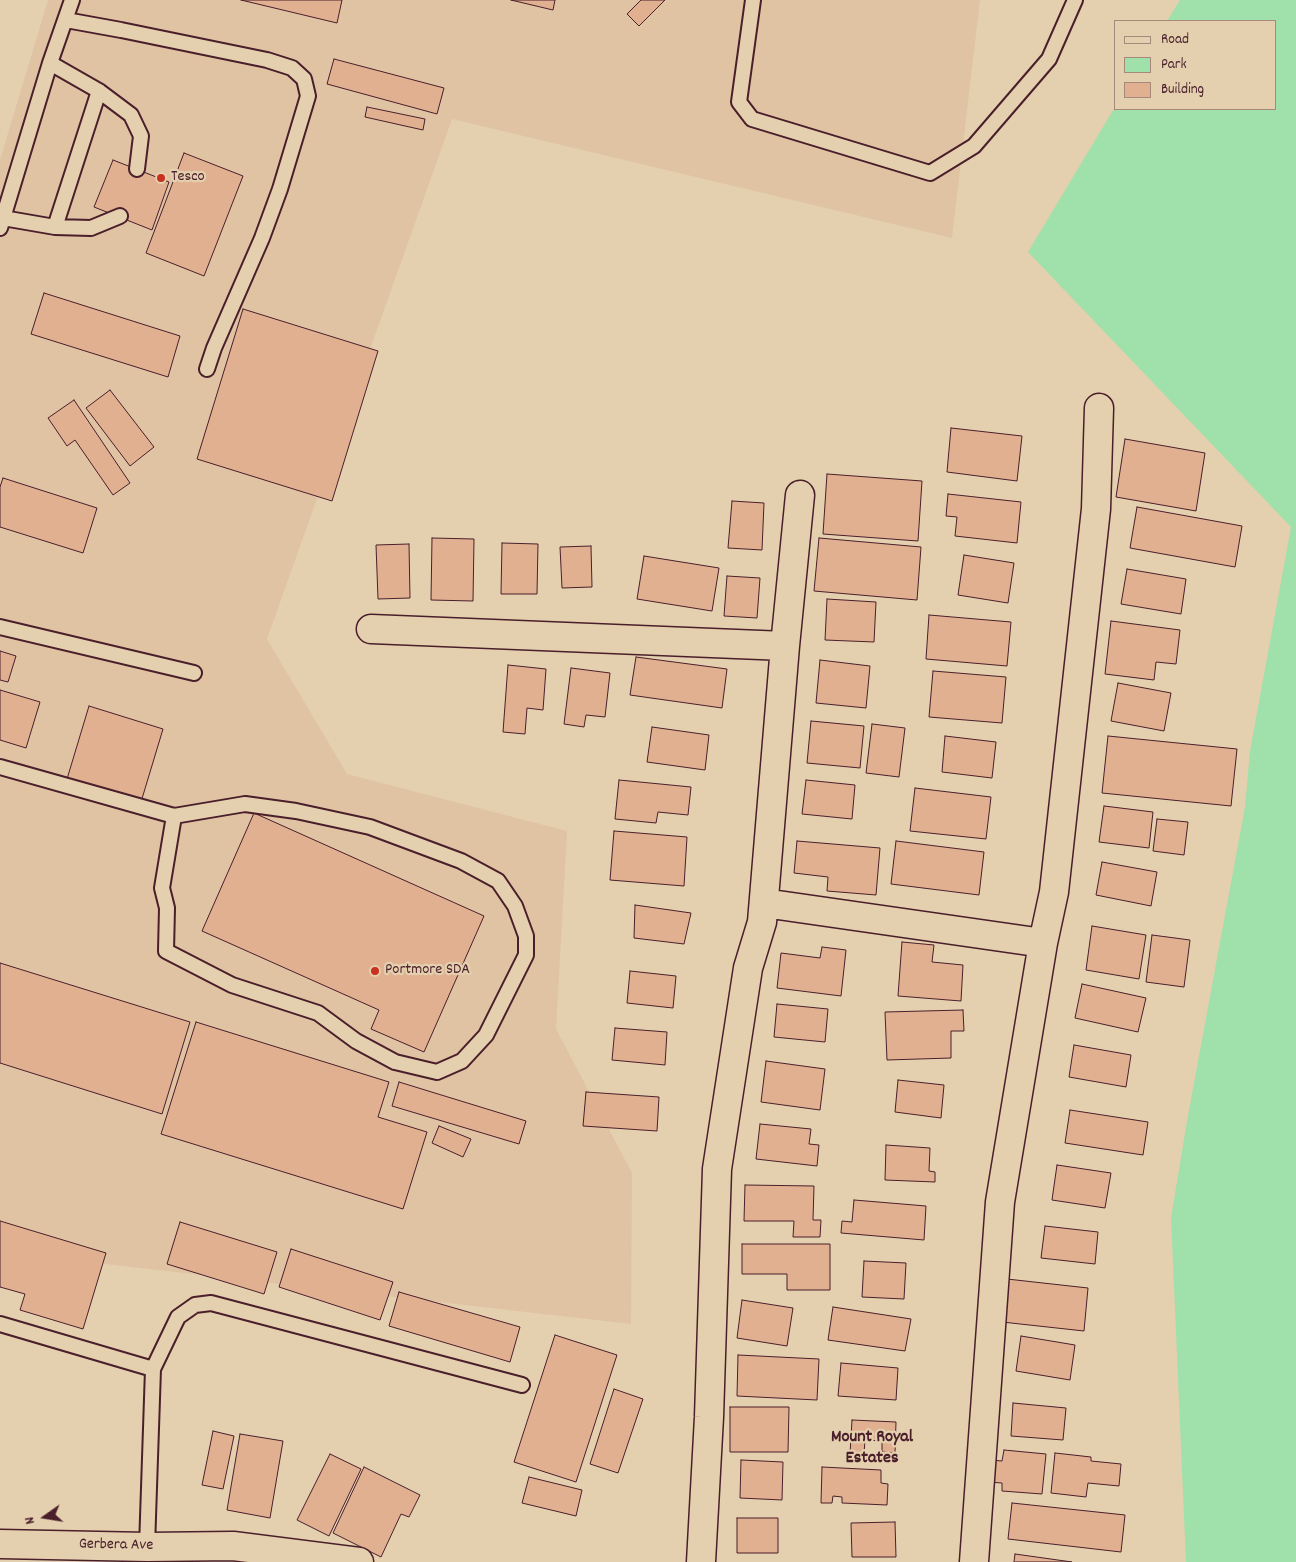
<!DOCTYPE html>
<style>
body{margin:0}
#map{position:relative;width:1296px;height:1562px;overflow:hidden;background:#e4d0ae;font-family:Dekko,sans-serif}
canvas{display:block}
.legend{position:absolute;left:1114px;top:20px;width:162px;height:90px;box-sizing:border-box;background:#e4d0ae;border:1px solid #a6897a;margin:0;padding:6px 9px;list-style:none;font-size:15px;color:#4a1f2b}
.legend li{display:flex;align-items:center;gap:10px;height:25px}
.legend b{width:25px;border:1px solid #a6897a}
.north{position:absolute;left:20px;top:1492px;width:50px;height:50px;-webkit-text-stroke:4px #e4d0ae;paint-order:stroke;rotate:257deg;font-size:14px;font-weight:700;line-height:20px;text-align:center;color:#4a1f2b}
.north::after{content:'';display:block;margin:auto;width:18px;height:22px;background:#4a1f2b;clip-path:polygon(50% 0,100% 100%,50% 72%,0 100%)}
</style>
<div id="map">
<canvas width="1296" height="1562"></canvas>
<ul class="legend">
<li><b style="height:6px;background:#e4d0ae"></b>Road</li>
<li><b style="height:14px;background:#a0e0aa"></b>Park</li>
<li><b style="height:14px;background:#e0b091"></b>Building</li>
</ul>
<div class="north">N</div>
</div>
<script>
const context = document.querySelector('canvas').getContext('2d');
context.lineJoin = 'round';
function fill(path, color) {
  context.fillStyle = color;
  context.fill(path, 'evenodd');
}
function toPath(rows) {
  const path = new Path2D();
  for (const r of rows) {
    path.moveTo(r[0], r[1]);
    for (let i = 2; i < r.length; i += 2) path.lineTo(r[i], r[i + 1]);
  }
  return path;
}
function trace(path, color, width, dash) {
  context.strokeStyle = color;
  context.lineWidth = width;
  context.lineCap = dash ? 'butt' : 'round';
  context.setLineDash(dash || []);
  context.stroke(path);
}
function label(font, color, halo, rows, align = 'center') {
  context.font = font + ' Dekko,sans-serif';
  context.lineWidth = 4.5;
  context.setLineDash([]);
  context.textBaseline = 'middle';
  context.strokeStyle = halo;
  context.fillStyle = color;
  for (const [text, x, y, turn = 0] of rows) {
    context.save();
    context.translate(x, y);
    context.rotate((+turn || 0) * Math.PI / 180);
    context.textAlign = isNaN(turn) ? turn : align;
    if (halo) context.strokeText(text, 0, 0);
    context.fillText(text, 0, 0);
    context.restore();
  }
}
const built = toPath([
 [48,0,980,0,952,238,452,119,267,639,347,774,567,831,556,1029,632,1173,631,1324,0,1252,0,160]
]);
const green = toPath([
 [1180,0,1296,0,1296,1562,1186,1562,1171,1218,1187,1121,1245,807,1250,751,1291,527,1028,252,1115,107,1115,109,1275,109,1275,21,1167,21]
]);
const building = toPath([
 [241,0,342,0,337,23,241,0],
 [511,0,555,0,553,10,511,0],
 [641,0,665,0,639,26,627,14,641,0],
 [334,59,444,88,437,114,327,84,334,59],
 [367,107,425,119,423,130,365,117,367,107],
 [184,153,243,176,204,276,146,253,184,153],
 [113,160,169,182,152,230,94,207,113,160],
 [44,293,180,336,168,377,31,334,44,293],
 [243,309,378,351,332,501,197,459,243,309],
 [110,390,154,447,130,466,86,408,110,390],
 [74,400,130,483,113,495,75,440,67,446,48,418,74,400],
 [951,428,1022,436,1017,481,947,472,951,428],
 [1125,439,1205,453,1196,511,1116,497,1125,439],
 [827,474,922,481,918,541,823,534,827,474],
 [3,478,97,508,83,553,0,527,0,487,3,478],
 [948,494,1021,502,1017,543,955,536,957,517,946,516,948,494],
 [732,501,764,503,762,550,728,548,732,501],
 [1137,507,1242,526,1235,567,1130,548,1137,507],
 [432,538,474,539,473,601,431,600,432,538],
 [819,538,921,547,917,600,814,591,819,538],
 [502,543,538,544,537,594,501,594,502,543],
 [409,544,410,598,378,599,376,545,409,544],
 [591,546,592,587,562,588,560,547,591,546],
 [964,555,1014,563,1008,603,958,595,964,555],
 [644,556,719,568,712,611,637,599,644,556],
 [1127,569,1186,579,1181,614,1121,604,1127,569],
 [727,576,760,578,757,618,724,616,727,576],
 [827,599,876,602,874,642,825,640,827,599],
 [929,615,1011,622,1007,666,926,659,929,615],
 [1111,621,1180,630,1176,664,1156,662,1154,680,1105,674,1111,621],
 [0,651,16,656,8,682,0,680,0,651],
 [636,657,727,669,722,708,630,695,636,657],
 [820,660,870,666,866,708,816,703,820,660],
 [508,665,546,669,543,710,527,708,525,734,503,732,508,665],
 [571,668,610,673,605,717,586,715,584,727,564,724,571,668],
 [933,671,1006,677,1002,723,929,717,933,671],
 [1118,683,1171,693,1164,731,1111,721,1118,683],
 [0,690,40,702,26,748,0,740,0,690],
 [89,706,163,729,141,802,67,779,89,706],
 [811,721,864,726,860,768,807,763,811,721],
 [872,724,905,728,899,777,866,773,872,724],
 [652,727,709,735,705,770,647,762,652,727],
 [945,736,996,742,992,778,942,772,945,736],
 [1108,736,1237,749,1231,806,1102,793,1108,736],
 [619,780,691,787,688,815,658,812,656,823,615,819,619,780],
 [806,780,855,785,852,819,802,814,806,780],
 [915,788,991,797,986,839,910,831,915,788],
 [1104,806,1153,812,1149,848,1099,842,1104,806],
 [254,813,484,916,424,1052,371,1029,379,1010,202,931,254,813],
 [1157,819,1188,822,1184,855,1153,851,1157,819],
 [614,831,687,837,684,886,610,880,614,831],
 [797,841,880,848,876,895,827,891,828,877,794,873,797,841],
 [896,841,984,852,979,895,891,884,896,841],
 [1102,862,1157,872,1151,906,1096,895,1102,862],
 [635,905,691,913,684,944,634,938,635,905],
 [1092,926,1146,935,1139,979,1086,970,1092,926],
 [1152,935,1190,940,1184,987,1146,982,1152,935],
 [902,942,934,945,932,962,963,965,961,1001,898,996,902,942],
 [822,947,846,950,841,996,777,988,781,953,820,958,822,947],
 [0,963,190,1022,162,1114,0,1063,0,963],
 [630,971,676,976,673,1008,627,1003,630,971],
 [1082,984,1146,998,1138,1032,1075,1018,1082,984],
 [777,1004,828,1009,825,1042,774,1037,777,1004],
 [963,1010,964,1031,951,1031,951,1058,887,1060,885,1012,963,1010],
 [196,1022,389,1082,378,1117,427,1132,403,1209,161,1134,196,1022],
 [615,1028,667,1032,665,1065,612,1060,615,1028],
 [1074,1045,1131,1055,1126,1087,1069,1077,1074,1045],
 [766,1061,825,1069,820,1110,761,1102,766,1061],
 [898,1080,944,1085,941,1118,895,1112,898,1080],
 [399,1082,526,1121,519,1144,392,1106,399,1082],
 [586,1092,659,1097,657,1131,583,1126,586,1092],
 [1070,1110,1148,1122,1143,1155,1065,1143,1070,1110],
 [760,1124,811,1129,809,1144,819,1145,817,1166,756,1159,760,1124],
 [439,1126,471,1139,463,1157,432,1143,439,1126],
 [886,1145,930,1148,929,1171,935,1172,935,1182,885,1180,886,1145],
 [1057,1165,1111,1173,1105,1208,1052,1200,1057,1165],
 [745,1185,814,1186,813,1220,821,1220,820,1237,793,1237,794,1221,744,1221,745,1185],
 [854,1200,926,1206,924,1240,841,1233,842,1221,852,1222,854,1200],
 [0,1221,106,1253,83,1329,20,1310,25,1294,0,1287,0,1221],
 [180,1222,277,1252,264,1294,167,1264,180,1222],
 [1045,1226,1098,1232,1095,1264,1041,1258,1045,1226],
 [742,1244,830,1244,830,1290,787,1290,787,1274,742,1274,742,1244],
 [291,1249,393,1282,380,1320,279,1287,291,1249],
 [864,1261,906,1263,904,1299,862,1297,864,1261],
 [1007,1279,1088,1288,1084,1331,1002,1322,1007,1279],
 [399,1292,520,1327,510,1362,389,1326,399,1292],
 [742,1300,793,1308,787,1346,737,1338,742,1300],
 [833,1307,911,1319,905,1351,828,1340,833,1307],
 [555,1335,617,1355,576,1482,514,1462,555,1335],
 [1021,1336,1075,1345,1070,1380,1016,1371,1021,1336],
 [738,1355,819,1359,817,1400,737,1396,738,1355],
 [841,1363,898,1368,896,1400,838,1396,841,1363],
 [614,1389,643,1399,618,1473,590,1464,614,1389],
 [1013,1403,1066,1408,1063,1440,1011,1436,1013,1403],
 [730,1407,789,1407,788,1452,730,1452,730,1407],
 [852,1420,896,1422,895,1453,882,1452,882,1441,865,1440,864,1454,850,1454,852,1420],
 [213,1431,234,1436,223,1489,202,1485,213,1431],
 [240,1434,283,1441,270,1518,227,1510,240,1434],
 [1004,1450,1046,1454,1042,1494,1002,1491,1002,1483,988,1482,991,1460,1002,1461,1004,1450],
 [1055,1453,1091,1457,1091,1461,1121,1464,1119,1486,1088,1483,1086,1497,1051,1493,1055,1453],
 [330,1454,361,1469,329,1536,297,1520,330,1454],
 [741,1460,783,1462,782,1500,740,1498,741,1460],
 [364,1467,420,1495,409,1517,401,1514,381,1557,333,1533,364,1467],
 [822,1467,881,1470,881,1483,888,1484,887,1505,842,1503,842,1497,833,1496,832,1503,821,1503,822,1467],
 [529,1477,582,1490,576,1516,522,1503,529,1477],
 [1012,1503,1125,1515,1121,1552,1008,1539,1012,1503],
 [737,1518,778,1518,778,1553,737,1553,737,1518],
 [895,1522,896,1557,852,1557,851,1523,895,1522],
 [1015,1554,1072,1562,1014,1562,1015,1554]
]);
const service = toPath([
 [753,0,739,102,752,119,930,173,974,146,1049,59,1075,0],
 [66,20,121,30,267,60,292,68,304,79,308,96,280,189,262,238,214,348,207,369],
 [50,63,99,91,131,115,141,136,137,169],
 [3,218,55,227,91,228,120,216],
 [55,227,99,91],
 [0,228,50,63,72,0],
 [0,627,194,673],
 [0,767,174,816,245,804,296,811,370,827,461,861,498,881,515,906,526,936,526,955,486,1035,462,1061,437,1072,395,1062,356,1041,318,1013,232,985,166,951,167,908,162,888,174,816],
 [0,1324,153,1369],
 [147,1547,153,1369,178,1317,195,1305,211,1303,522,1385]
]);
const minor = toPath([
 [371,629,785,646],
 [764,903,1043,943],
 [0,1544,147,1547,233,1546,359,1562],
 [701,1562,709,1417,717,1169,748,968,762,922,785,646,800,495],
 [974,1562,1000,1202,1043,943,1054,892,1096,509,1099,408]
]);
const markers = [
 [161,178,5,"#c8321e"],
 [375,971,5,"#c8321e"]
];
const poiNames = [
 ["Tesco",171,178],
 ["Portmore SDA",385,971]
];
const streetNames = [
 ["Gerbera Ave",116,1546,1]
];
const neighbourhoodNames = [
 ["Mount Royal",872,1439],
 ["Estates",872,1460]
];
fill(built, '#e0c3a3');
fill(green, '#a0e0aa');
fill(building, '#e0b091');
trace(building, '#4a1f2b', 1);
trace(service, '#4a1f2b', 18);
trace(minor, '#4a1f2b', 31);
trace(service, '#e4d0ae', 14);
trace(minor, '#e4d0ae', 28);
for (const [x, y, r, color] of markers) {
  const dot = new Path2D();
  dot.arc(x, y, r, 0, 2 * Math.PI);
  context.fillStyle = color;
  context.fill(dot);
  trace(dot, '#e4d0ae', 2);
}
label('16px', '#4a1f2b', '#e4d0ae', poiNames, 'left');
label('16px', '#4a1f2b', '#e4d0ae', streetNames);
label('bold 18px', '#4a1f2b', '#e4d0ae', neighbourhoodNames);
</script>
